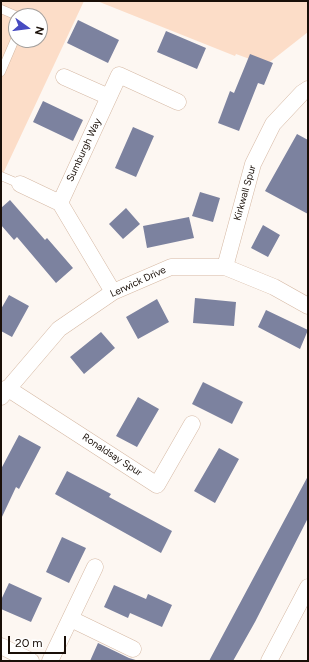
<!DOCTYPE html>
<style>
body{margin:0}
#map{position:relative;width:309px;height:662px;overflow:hidden;background:#fdf7f2;font-family:Figtree,sans-serif}
canvas{display:block}
.frame{position:absolute;inset:0;border:2px solid #190f08;pointer-events:none}
.north{position:absolute;left:8px;top:8px;width:40px;height:40px;box-sizing:border-box;background:#fff;border:1px solid #a39f9c;border-radius:50%;rotate:104deg;font-size:11px;font-weight:700;line-height:16px;text-align:center;color:#190f08}
.north::after{content:'';display:block;margin:auto;width:14px;height:18px;background:#474bc1;clip-path:polygon(50% 0,100% 100%,50% 72%,0 100%)}
.scale{position:absolute;left:8px;top:636px;width:58px;height:18px;box-sizing:border-box;border:2px solid #190f08;border-top:0;padding-left:5px;font-size:12px;line-height:14px;white-space:nowrap;color:#190f08;-webkit-text-stroke:3px #fff;paint-order:stroke}
</style>
<div id="map">
<canvas width="309" height="662"></canvas>
<div class="frame"></div>
<div class="north">N</div>
<div class="scale">20 m</div>
</div>
<script>
const context = document.querySelector('canvas').getContext('2d');
context.lineJoin = 'round';
function fill(path, color) {
  context.fillStyle = color;
  context.fill(path, 'evenodd');
}
function toPath(rows) {
  const path = new Path2D();
  for (const r of rows) {
    path.moveTo(r[0], r[1]);
    for (let i = 2; i < r.length; i += 2) path.lineTo(r[i], r[i + 1]);
  }
  return path;
}
function trace(path, color, width, dash) {
  context.strokeStyle = color;
  context.lineWidth = width;
  context.lineCap = dash ? 'butt' : 'round';
  context.setLineDash(dash || []);
  context.stroke(path);
}
function label(font, color, halo, rows, align = 'center') {
  context.font = font + ' Figtree,sans-serif';
  context.lineWidth = 4;
  context.setLineDash([]);
  context.textBaseline = 'middle';
  context.strokeStyle = halo;
  context.fillStyle = color;
  for (const [text, x, y, turn = 0] of rows) {
    context.save();
    context.translate(x, y);
    context.rotate((+turn || 0) * Math.PI / 180);
    context.textAlign = isNaN(turn) ? turn : align;
    if (halo) context.strokeText(text, 0, 0);
    context.fillText(text, 0, 0);
    context.restore();
  }
}
const green = toPath([
 [1,1,84,1,1,178],
 [16,16,40,16,40,40,16,40],
 [97,1,308,1,308,32,266,65,236,54,235,56]
]);
const building = toPath([
 [78,20,119,40,108,63,67,43],
 [166,31,206,48,197,69,157,52],
 [250,54,273,63,264,85,258,83,239,131,218,123,230,91,234,93],
 [43,101,83,120,73,141,33,122],
 [133,127,154,136,136,177,115,168],
 [297,134,308,140,308,214,265,191],
 [200,192,220,198,213,222,192,216],
 [10,200,45,240,47,238,73,268,56,283,17,237,14,240,1,225,1,208],
 [126,208,140,224,123,239,109,224],
 [189,217,194,238,147,248,143,226],
 [263,225,280,235,268,257,251,248],
 [9,295,29,306,12,337,1,331,1,309],
 [195,298,236,302,234,326,193,323],
 [157,299,169,322,138,339,126,317],
 [266,310,308,330,300,349,258,327],
 [101,332,115,348,84,374,70,357],
 [203,382,243,402,232,424,192,404],
 [138,397,159,409,137,447,116,436],
 [19,435,41,447,19,489,16,487,1,519,1,469],
 [219,448,239,459,215,503,194,491],
 [67,471,111,494,109,497,172,531,161,553,55,494],
 [308,476,308,518,255,622,233,661,209,661],
 [62,537,86,548,69,583,46,572],
 [9,583,42,598,31,622,1,609,1,600],
 [114,585,146,599,148,594,172,605,162,627,130,613,128,618,104,607],
 [98,643,129,658,139,661,90,661]
]);
const service = toPath([
 [1,9,15,15,16,19],
 [1,72,16,37],
 [1,176,20,184]
]);
const minor = toPath([
 [64,77,109,97],
 [20,184,60,203,113,292],
 [60,203,119,75,178,102],
 [225,267,253,164,273,124,302,93,308,89],
 [7,388,157,485,192,424],
 [1,397,59,329,113,292,171,267,225,267,274,287,308,306],
 [71,619,133,649],
 [1,646,31,661],
 [50,661,95,567],
 [269,661,308,587]
]);
const streetNames = [
 ["Sumburgh Way",84,150,-65],
 ["Kirkwall Spur",245,193,-74],
 ["Lerwick Drive",138,282,-25],
 ["Ronaldsay Spur",112,455,33]
];
fill(green, '#fcddc8');
fill(building, '#7c829f');
trace(service, '#d5b8a3', 9);
trace(minor, '#d5b8a3', 17);
trace(service, '#fff', 8);
trace(minor, '#fff', 16);
label('10px', '#190f08', '#fff', streetNames);
</script>
